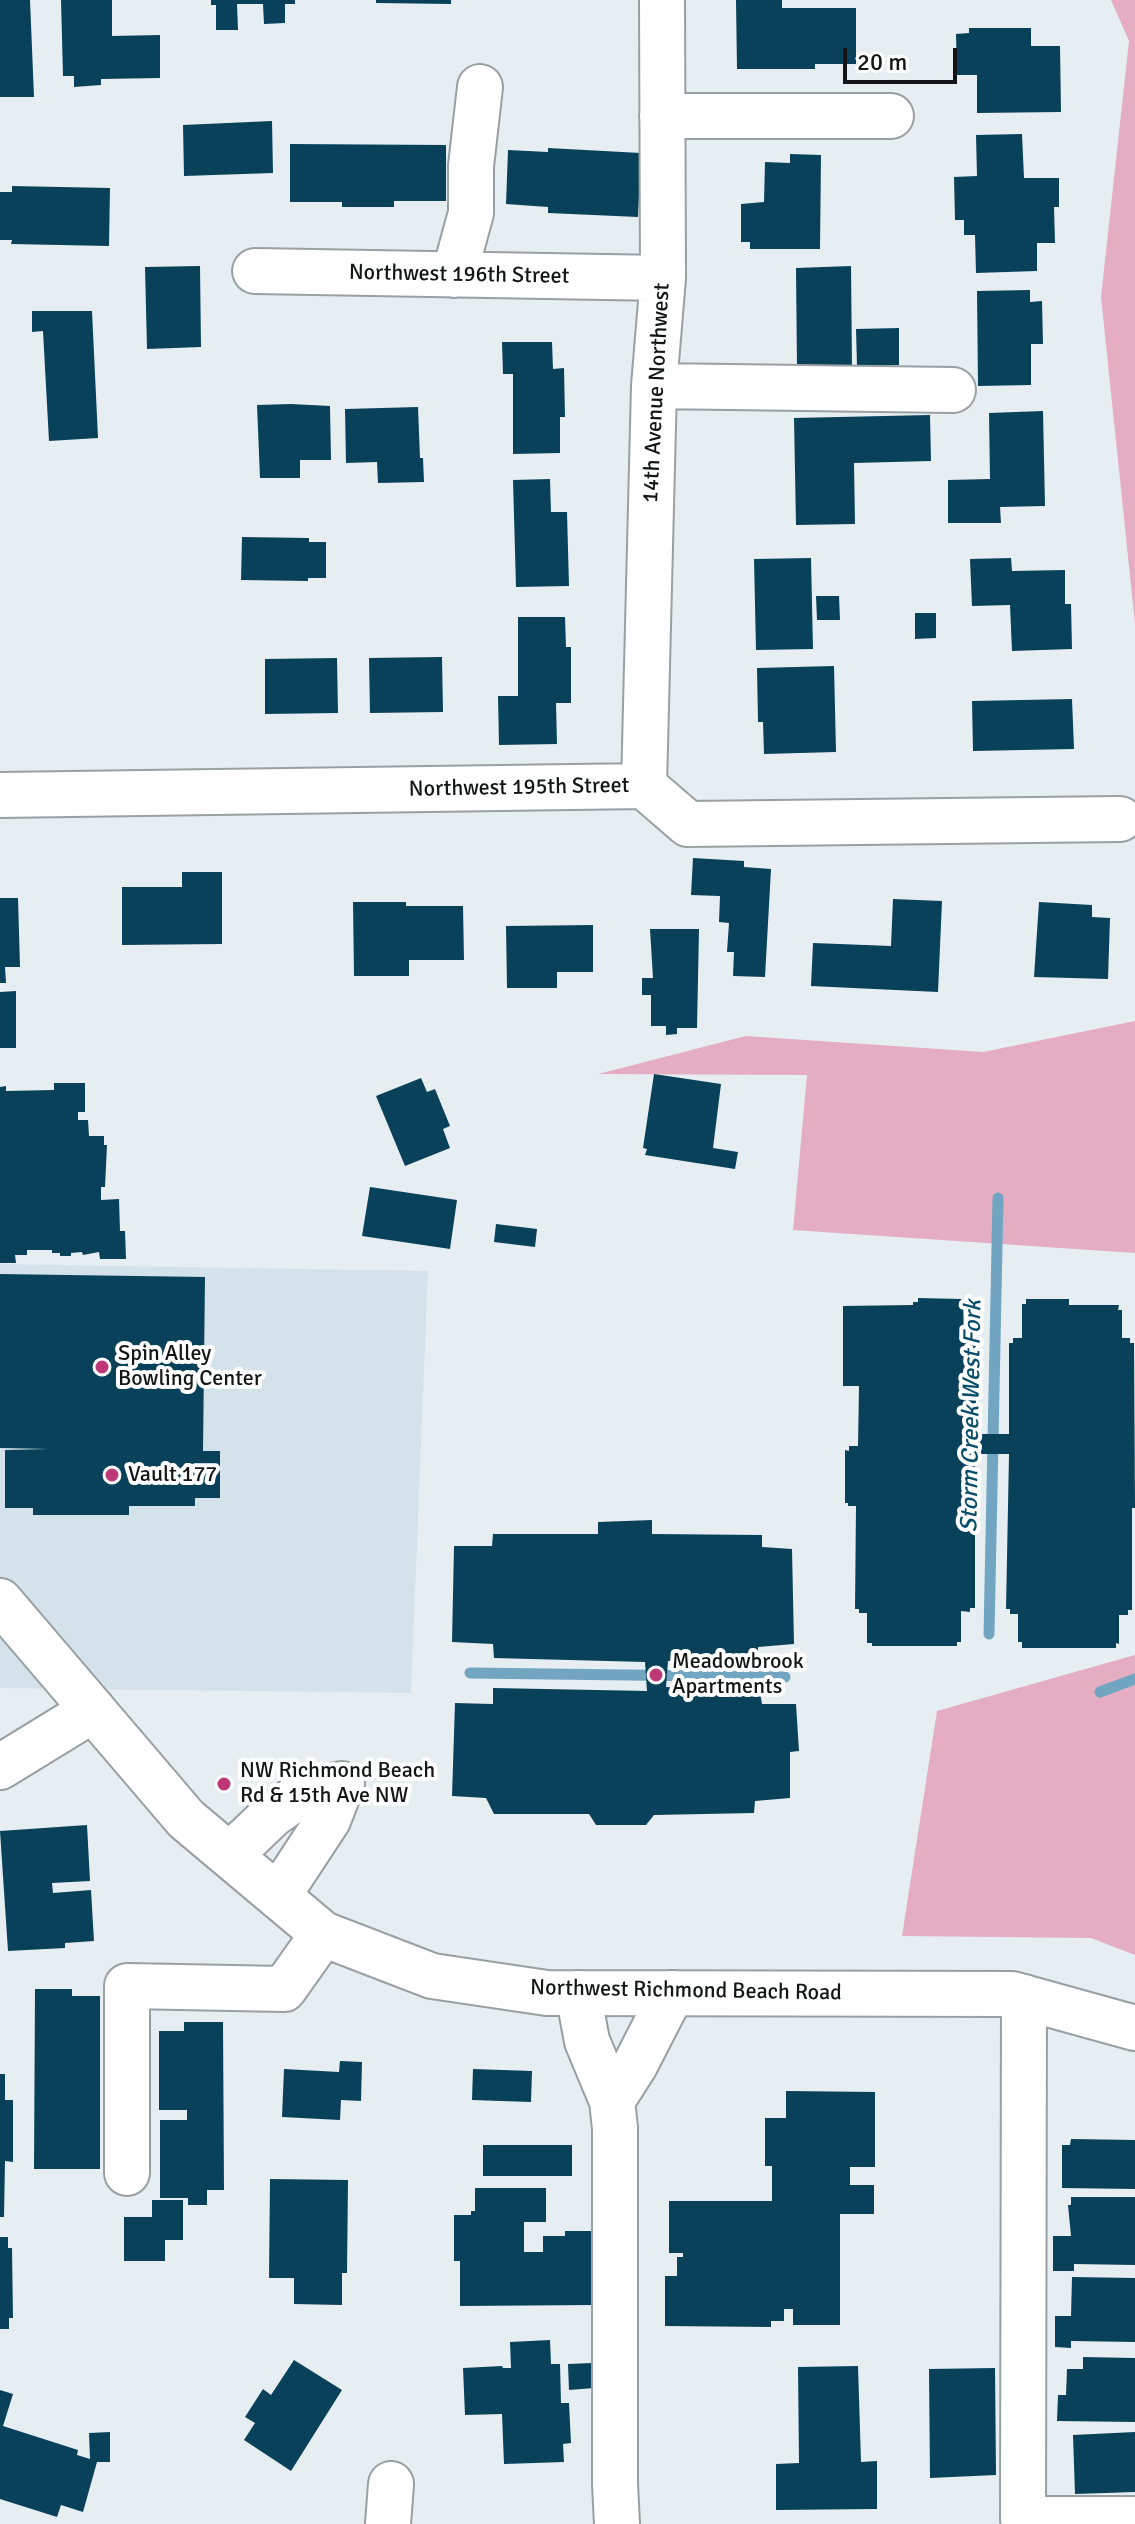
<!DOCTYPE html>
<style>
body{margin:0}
#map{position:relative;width:1135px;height:2524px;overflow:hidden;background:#e7eef2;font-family:Signika,sans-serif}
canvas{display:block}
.scale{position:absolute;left:843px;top:48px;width:114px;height:36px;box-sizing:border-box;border:4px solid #131517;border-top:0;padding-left:10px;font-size:24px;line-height:28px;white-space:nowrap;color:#131517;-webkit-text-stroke:6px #fff;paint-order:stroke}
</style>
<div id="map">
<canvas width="1135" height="2524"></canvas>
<div class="scale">20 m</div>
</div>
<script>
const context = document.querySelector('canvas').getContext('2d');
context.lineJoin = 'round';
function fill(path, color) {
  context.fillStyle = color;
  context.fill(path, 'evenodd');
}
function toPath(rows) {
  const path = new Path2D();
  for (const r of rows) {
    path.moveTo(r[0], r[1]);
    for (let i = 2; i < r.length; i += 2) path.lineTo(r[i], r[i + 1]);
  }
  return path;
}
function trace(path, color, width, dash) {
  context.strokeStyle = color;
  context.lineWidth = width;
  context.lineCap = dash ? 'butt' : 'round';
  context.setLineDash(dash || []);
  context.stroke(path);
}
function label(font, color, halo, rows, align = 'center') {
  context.font = font + ' Signika,sans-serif';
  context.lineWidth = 8;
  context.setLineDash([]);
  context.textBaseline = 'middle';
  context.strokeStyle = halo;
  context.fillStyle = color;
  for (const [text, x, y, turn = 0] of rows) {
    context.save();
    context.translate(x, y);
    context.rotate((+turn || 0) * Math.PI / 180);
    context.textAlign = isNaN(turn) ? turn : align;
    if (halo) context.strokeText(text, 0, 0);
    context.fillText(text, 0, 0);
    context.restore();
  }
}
const built = toPath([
 [0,1264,428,1271,411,1693,0,1688]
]);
const forest = toPath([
 [1111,0,1135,0,1135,624,1101,297,1129,41],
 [1135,1021,1135,1253,793,1230,807,1075,598,1074,746,1036,983,1052],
 [1135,1655,1135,1955,1091,1938,902,1936,937,1711]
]);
const stream = toPath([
 [989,1634,998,1198],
 [470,1673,785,1677],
 [1100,1692,1135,1679]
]);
const building = toPath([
 [0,0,30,0,34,97,0,97],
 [61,0,112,0,112,36,160,35,160,78,101,79,101,85,74,87,74,76,63,76],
 [211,0,295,0,295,4,285,4,285,23,264,24,263,4,237,4,238,30,216,30,216,5,211,5],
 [376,0,451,0,451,4,376,3],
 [736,0,782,0,782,8,856,8,856,64,815,64,815,69,737,69],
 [969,28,1031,28,1031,46,1060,46,1061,112,977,113,977,75,957,75,956,34,969,33],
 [272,121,273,173,184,176,183,125],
 [1022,134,1024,178,1059,178,1059,207,1054,207,1055,243,1037,243,1037,271,976,273,975,235,964,235,964,220,955,220,954,177,977,176,976,135],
 [290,144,446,145,446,201,394,201,394,207,342,207,342,202,290,202],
 [548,148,641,153,638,217,548,213,548,207,506,204,508,150,548,152],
 [790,154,821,155,820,249,750,249,750,242,741,242,741,204,764,202,765,162,790,163],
 [12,186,110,188,109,246,11,244,12,240,0,240,0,192,12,192],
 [200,266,201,347,147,349,145,267],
 [851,266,852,367,797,368,796,268],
 [1030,290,1030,302,1042,301,1043,344,1031,344,1031,385,978,386,977,291],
 [32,311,92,311,98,438,49,441,43,331,32,332],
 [899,328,899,365,857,366,856,329],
 [502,342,552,342,553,369,564,368,565,417,560,417,560,453,513,454,513,374,503,374],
 [291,404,330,406,331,460,300,460,300,478,260,478,257,405],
 [418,407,420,458,423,458,424,482,378,483,377,462,346,463,345,409],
 [1043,411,1045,506,1000,507,1001,523,948,523,948,480,990,479,989,413],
 [930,415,931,461,854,463,855,524,796,525,794,418],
 [550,479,551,512,567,512,569,586,516,587,513,480],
 [242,537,309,538,309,542,326,542,326,578,308,578,308,581,241,580],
 [811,558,813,649,756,650,754,559],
 [1011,558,1012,571,1065,570,1065,604,1071,604,1072,649,1012,651,1010,605,972,606,970,559],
 [816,596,839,596,840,620,817,620],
 [915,613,936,613,936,638,915,639],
 [518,617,565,617,566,647,571,647,571,703,556,703,557,744,499,745,498,696,518,696],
 [442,657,443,712,370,713,369,658],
 [337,658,338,713,265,714,265,659],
 [834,666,836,752,764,754,763,722,758,722,757,668],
 [1072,699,1074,749,973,751,972,701],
 [693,858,744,861,744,867,771,869,765,977,733,976,734,952,727,952,729,923,719,922,720,896,691,895],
 [182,872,222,872,222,944,122,945,122,887,182,887],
 [0,898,18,898,20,967,5,967,6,983,0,983],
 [893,899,942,901,938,992,811,986,813,943,891,946],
 [353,902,406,902,406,906,463,906,464,960,409,960,409,976,354,976],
 [1039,902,1092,905,1092,917,1110,918,1108,979,1034,977],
 [593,925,593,972,557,972,557,988,507,988,506,926],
 [650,929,699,929,697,1028,677,1028,677,1034,666,1035,666,1026,651,1026,651,995,642,995,642,978,653,978],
 [16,991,16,1048,0,1048,0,992],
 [654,1074,721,1084,713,1148,738,1152,735,1169,645,1155,647,1149,643,1148],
 [421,1078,427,1092,435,1089,450,1126,443,1129,450,1148,405,1166,376,1096],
 [54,1083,85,1083,85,1112,78,1112,78,1120,88,1120,89,1136,104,1136,104,1145,107,1145,105,1187,101,1187,101,1200,119,1199,120,1231,125,1231,126,1259,100,1259,99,1252,83,1255,82,1252,71,1253,71,1256,60,1256,60,1253,52,1253,52,1250,27,1250,27,1255,15,1255,16,1263,0,1263,0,1087,6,1086,6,1091,54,1090],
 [370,1187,457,1200,450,1249,362,1236],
 [496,1224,537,1229,535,1247,494,1242],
 [0,1274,205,1277,203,1451,220,1451,220,1498,195,1498,195,1506,129,1506,129,1515,33,1515,33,1508,5,1508,5,1450,49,1449,0,1448],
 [918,1298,961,1299,963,1301,964,1338,973,1338,973,1342,976,1342,976,1434,1009,1434,1009,1343,1013,1343,1013,1338,1022,1338,1022,1304,1026,1304,1026,1299,1069,1299,1069,1305,1119,1305,1118,1310,1122,1310,1122,1338,1130,1338,1130,1343,1134,1343,1135,1508,1132,1508,1132,1610,1128,1610,1128,1615,1119,1615,1119,1644,1116,1643,1116,1648,1022,1648,1022,1642,1018,1642,1018,1614,1010,1614,1010,1609,1006,1609,1009,1454,975,1454,975,1608,970,1608,970,1612,961,1611,961,1642,957,1642,957,1646,872,1646,872,1643,867,1643,867,1613,859,1613,859,1609,855,1609,856,1506,848,1506,848,1503,845,1503,845,1450,849,1451,849,1446,858,1446,859,1386,843,1386,843,1306,913,1305,913,1302,918,1302],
 [652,1520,652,1534,762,1535,762,1547,792,1549,794,1644,758,1647,758,1661,668,1661,666,1687,760,1692,762,1704,796,1704,799,1751,790,1752,790,1798,755,1801,754,1813,654,1815,646,1825,596,1825,589,1814,494,1814,486,1798,452,1796,455,1703,493,1704,493,1688,647,1691,645,1662,494,1658,493,1644,452,1642,454,1546,492,1546,493,1534,598,1534,598,1522],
 [87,1825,90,1881,52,1883,53,1893,91,1890,94,1941,65,1943,65,1948,8,1951,0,1831],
 [35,1989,72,1989,72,1996,100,1996,100,2169,34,2169],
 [184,2022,223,2022,224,2190,207,2190,207,2205,188,2205,188,2198,160,2198,160,2120,187,2120,187,2110,159,2110,159,2031,184,2031],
 [340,2061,362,2062,361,2101,341,2100,340,2120,282,2117,284,2069,339,2072],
 [473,2069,532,2071,531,2102,472,2100],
 [0,2074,5,2074,5,2100,13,2100,13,2162,5,2161,4,2217,0,2217],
 [786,2091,875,2092,875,2167,850,2167,850,2185,874,2185,874,2214,840,2214,840,2325,793,2325,793,2309,784,2309,784,2321,771,2321,771,2327,665,2326,665,2276,677,2276,677,2257,683,2257,683,2253,669,2253,669,2201,772,2201,772,2166,765,2166,765,2118,786,2118],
 [1071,2139,1135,2140,1135,2189,1062,2188,1062,2145,1070,2145],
 [483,2145,572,2145,572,2176,483,2176],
 [270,2179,348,2180,347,2273,342,2273,342,2305,294,2304,294,2278,269,2278],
 [475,2188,546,2188,546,2222,524,2222,524,2252,543,2252,543,2236,565,2236,565,2231,593,2231,594,2305,460,2306,460,2261,454,2261,454,2215,471,2215,471,2211,475,2211],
 [1071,2197,1135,2197,1135,2265,1074,2264,1074,2271,1053,2271,1053,2236,1071,2236,1068,2205,1071,2205],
 [152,2200,183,2200,183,2240,165,2240,165,2261,124,2261,124,2217,152,2217],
 [0,2237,8,2237,8,2248,12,2248,13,2318,9,2318,9,2329,0,2329],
 [1072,2277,1135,2278,1135,2342,1071,2341,1071,2348,1055,2347,1055,2316,1071,2316],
 [550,2340,551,2364,560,2364,561,2403,569,2403,571,2443,563,2444,564,2462,504,2464,502,2414,465,2415,463,2368,502,2366,503,2368,511,2368,510,2342],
 [1083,2357,1135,2358,1135,2422,1057,2421,1058,2395,1066,2395,1067,2369,1083,2369],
 [294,2360,342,2390,291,2471,244,2440,255,2423,245,2417,263,2389,271,2395],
 [592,2363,594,2388,569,2390,568,2364],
 [858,2366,861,2462,877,2461,877,2509,776,2510,776,2464,799,2463,798,2367],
 [995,2368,996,2475,930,2478,929,2369],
 [0,2390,13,2394,3,2426,78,2450,77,2455,90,2459,89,2433,110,2432,110,2462,97,2462,83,2512,61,2505,57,2517,0,2499],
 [1135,2432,1135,2492,1075,2494,1073,2435]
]);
const minor = toPath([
 [662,116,891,116],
 [255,271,663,278],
 [454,275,471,213,471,166,480,87],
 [654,386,953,390],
 [644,786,654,386,663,278,662,0],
 [0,795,644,786,688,824,1120,819],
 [0,1767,93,1710],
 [230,1855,272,1815,306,1791,342,1784],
 [278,1896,328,1820,342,1784],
 [578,1993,587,2041,612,2101,615,2128,615,2484,617,2524],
 [1024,1997,1023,2519,1135,2519],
 [612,2101,635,2065,672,1993],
 [127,2173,127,1986,284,1989,323,1934],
 [388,2524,391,2484]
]);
const major = toPath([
 [0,1601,186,1819,323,1934,432,1976,547,1993,1012,1994,1135,2028]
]);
const markers = [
 [102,1367,8,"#be3777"],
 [112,1475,8,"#be3777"],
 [656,1675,8,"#be3777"],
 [224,1784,8,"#be3777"]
];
const streetNames = [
 ["Northwest 196th Street",459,275,1],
 ["14th Avenue Northwest",657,393,-87],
 ["Northwest 195th Street",519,788,-1],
 ["Northwest Richmond Beach Road",686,1991,1]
];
const poiNames = [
 ["Spin Alley",118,1354],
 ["Bowling Center",118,1379],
 ["Vault 177",128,1475],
 ["Meadowbrook",672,1662],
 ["Apartments",672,1687],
 ["NW Richmond Beach",240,1771],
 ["Rd & 15th Ave NW",240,1796]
];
const waterNames = [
 ["Storm Creek West Fork",972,1416,-89]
];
fill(built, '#d4e3eb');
fill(forest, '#e4adc1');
trace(stream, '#72a5c1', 11);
fill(building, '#084159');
trace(minor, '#99a0a3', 48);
trace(major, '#99a0a3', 48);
trace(minor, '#fff', 44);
trace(major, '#fff', 44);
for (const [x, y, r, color] of markers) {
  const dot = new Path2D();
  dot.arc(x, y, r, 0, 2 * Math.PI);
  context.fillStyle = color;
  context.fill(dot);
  trace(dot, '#fff', 3);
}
label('22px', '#131517', '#fff', streetNames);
label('22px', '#131517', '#fff', poiNames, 'left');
label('italic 24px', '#084e6b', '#fff', waterNames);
</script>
